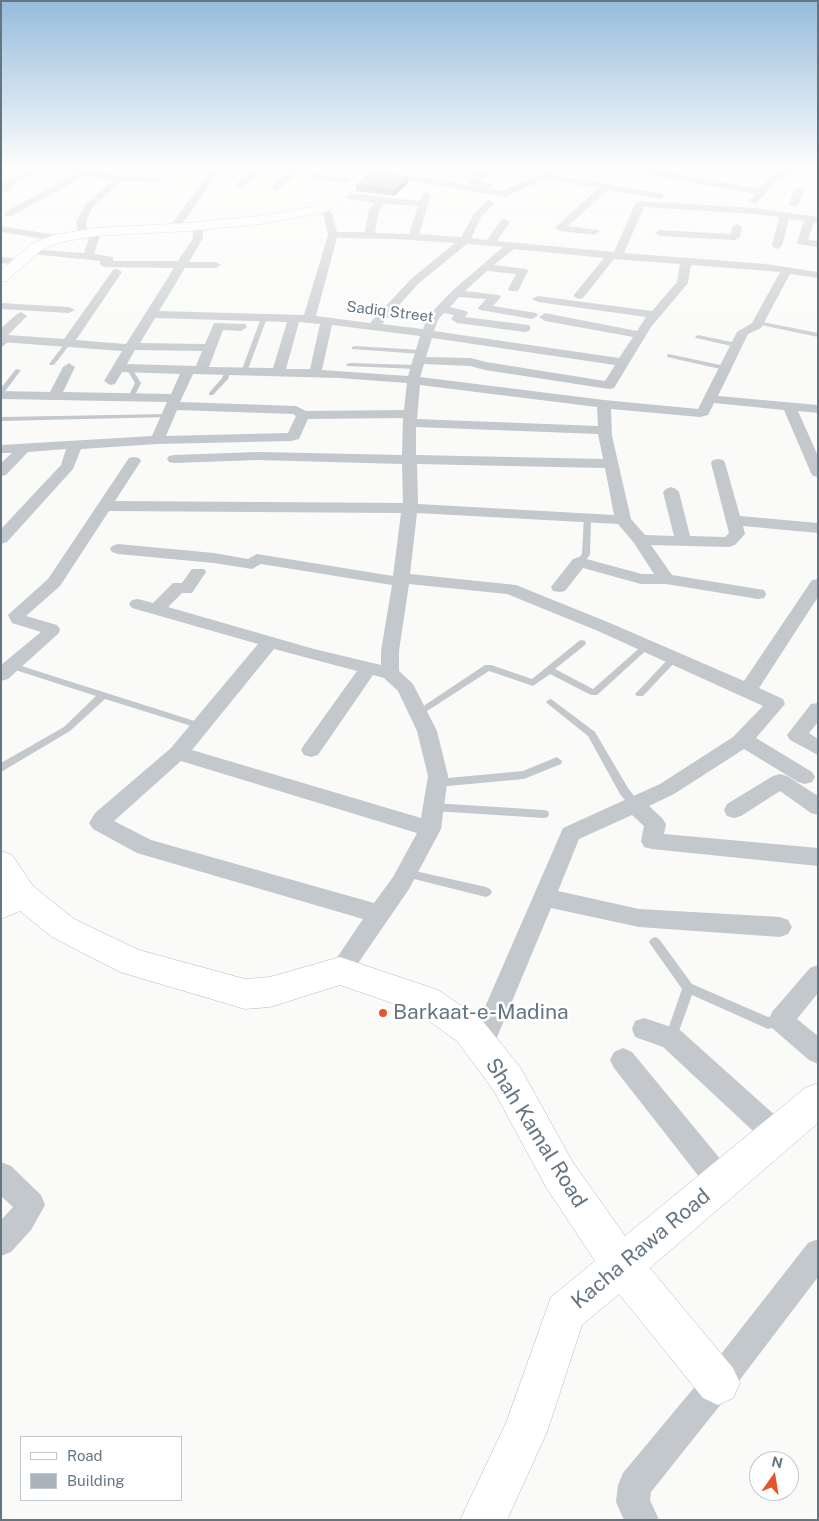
<!DOCTYPE html>
<style>
body{margin:0}
#map{position:relative;width:819px;height:1521px;overflow:hidden;background:#fafaf8;font-family:"Public Sans",sans-serif}
canvas{display:block}
.frame{position:absolute;inset:0;border:2px solid #657683;pointer-events:none}
.legend{position:absolute;left:20px;top:1436px;width:162px;height:65px;box-sizing:border-box;background:#fff;border:1px solid #c1c8cd;margin:0;padding:6px 9px;list-style:none;font-size:15px;color:#657683}
.legend li{display:flex;align-items:center;gap:10px;height:25px}
.legend b{width:25px;border:1px solid #c1c8cd}
.north{position:absolute;left:749px;top:1451px;width:50px;height:50px;box-sizing:border-box;background:#fff;border:1px solid #c1c8cd;border-radius:50%;rotate:13deg;font-size:14px;font-weight:700;line-height:20px;text-align:center;color:#657683}
.north::after{content:'';display:block;margin:auto;width:18px;height:22px;background:#e4572e;clip-path:polygon(50% 0,100% 100%,50% 72%,0 100%)}
</style>
<div id="map">
<canvas width="819" height="1521"></canvas>
<div class="frame"></div>
<ul class="legend">
<li><b style="height:6px;background:#fff"></b>Road</li>
<li><b style="height:14px;background:#aab3b9"></b>Building</li>
</ul>
<div class="north">N</div>
</div>
<script>
const context = document.querySelector('canvas').getContext('2d');
context.lineJoin = 'round';
function toPath(rows) {
  const path = new Path2D();
  for (const r of rows) {
    path.moveTo(r[0], r[1]);
    for (let i = 2; i < r.length; i += 2) path.lineTo(r[i], r[i + 1]);
  }
  return path;
}
function trace(path, color, width, dash) {
  context.strokeStyle = color;
  context.lineWidth = width;
  context.lineCap = dash ? 'butt' : 'round';
  context.setLineDash(dash || []);
  context.stroke(path);
}
function fill(path, color) {
  context.fillStyle = color;
  context.fill(path, 'evenodd');
}
function label(font, color, halo, rows, align = 'center') {
  context.font = font + ' "Public Sans",sans-serif';
  context.lineWidth = 5;
  context.setLineDash([]);
  context.textBaseline = 'middle';
  context.strokeStyle = halo;
  context.fillStyle = color;
  for (const [text, x, y, turn = 0] of rows) {
    context.save();
    context.translate(x, y);
    context.rotate((+turn || 0) * Math.PI / 180);
    context.textAlign = isNaN(turn) ? turn : align;
    if (halo) context.strokeText(text, 0, 0);
    context.fillText(text, 0, 0);
    context.restore();
  }
}
const path = toPath([
 [808,181,818,175]
]);
const lane = toPath([
 [264,316,267,318,247,372,242,373,241,372,261,318,264,316],
 [758,321,818,333,818,337,756,324,755,323,758,321],
 [698,335,736,343,739,345,736,347,696,338,695,337,698,335],
 [6,338,11,339,1,348,1,342,6,338],
 [66,342,71,343,54,365,50,365,49,364,66,342],
 [354,346,421,350,424,352,421,354,352,349,352,347,354,346],
 [669,354,725,366,728,368,725,370,667,357,667,355,669,354],
 [349,363,417,365,420,367,417,369,347,366,346,365,349,363],
 [129,366,131,367,141,383,134,397,131,399,128,397,135,383,126,368,129,366],
 [16,369,21,370,3,394,1,395,1,388,16,369],
 [226,370,231,371,228,379,213,395,209,395,209,393,222,378,226,370],
 [168,414,170,415,170,417,1,421,1,417,168,414],
 [584,515,587,515,591,517,590,555,582,564,579,564,575,562,582,554,584,515],
 [582,640,585,641,586,643,585,645,555,669,593,689,644,644,647,643,651,646,597,695,591,695,550,674,533,686,489,671,421,715,415,715,413,713,485,665,491,665,532,679,579,641,582,640],
 [674,655,679,658,677,660,643,696,637,696,635,694,637,692,671,656,674,655],
 [12,663,204,724,206,726,201,729,105,699,70,731,1,772,1,763,64,727,96,696,9,668,7,666,12,663],
 [551,699,595,732,628,788,638,801,639,804,638,807,630,807,620,794,588,736,548,704,546,702,548,700,551,699],
 [557,757,562,761,561,764,524,779,437,787,433,786,432,783,433,780,437,779,523,771,557,757],
 [433,803,544,810,548,811,549,814,548,817,544,818,433,811,429,810,428,807,429,804,433,803],
 [406,869,486,887,490,889,492,892,490,895,486,897,402,876,400,873,402,870,406,869],
 [655,937,659,939,692,984,768,1017,781,1014,785,1016,787,1020,785,1024,768,1029,692,995,675,1042,671,1044,667,1042,665,1038,682,989,651,945,649,942,651,939,655,937]
]);
const street = toPath([
 [33,167,63,167,120,175,156,177,161,180,156,183,122,181,93,207,86,221,88,234,83,237,78,234,76,221,86,204,113,180,85,176,11,216,5,216,5,212,75,174,42,170,12,185,12,189,1,194,1,184,33,167],
 [213,167,222,167,178,230,170,230,169,228,213,167],
 [255,167,265,167,243,187,237,187,237,183,255,167],
 [294,167,304,167,279,189,273,189,273,185,294,167],
 [451,167,483,172,491,167,502,167,481,181,491,183,491,187,488,188,469,184,469,180,476,176,451,171,451,167],
 [550,167,560,167,552,175,661,193,666,196,661,199,608,190,568,226,598,230,599,232,594,235,560,231,555,228,598,188,546,179,504,197,419,182,381,179,376,176,381,173,419,176,503,191,542,174,550,167],
 [621,167,641,167,759,189,770,177,781,170,787,167,800,167,776,181,757,203,754,204,749,201,755,194,625,170,621,167],
 [310,173,355,179,360,182,355,185,307,178,307,174,310,173],
 [799,187,804,190,799,204,794,207,791,206,789,204,794,190,799,187],
 [338,192,419,201,423,193,429,193,431,195,419,234,461,237,474,214,487,201,490,200,495,203,481,217,471,238,487,240,501,220,505,219,510,222,497,241,614,252,635,204,640,201,755,208,818,217,818,223,814,222,808,240,818,241,818,247,798,244,797,242,804,221,789,219,782,246,777,249,772,246,779,217,755,214,644,207,624,253,766,264,818,272,818,278,790,274,761,328,748,334,718,396,818,405,818,413,798,411,818,456,818,477,813,476,811,473,784,410,714,403,708,415,700,417,611,409,612,436,631,519,645,535,674,536,663,492,666,489,671,487,676,489,679,492,690,536,725,537,729,533,711,463,713,460,718,459,723,460,725,463,740,516,818,523,818,533,743,526,745,534,735,545,729,547,651,545,672,575,758,589,764,590,766,594,764,598,758,599,666,584,641,584,583,568,565,591,559,592,553,591,551,587,573,559,579,557,642,574,654,574,634,543,618,524,417,513,410,574,516,585,610,623,744,681,812,580,818,579,818,597,759,688,783,699,785,704,756,738,812,772,815,777,812,782,805,784,798,782,744,749,674,794,649,806,662,818,666,824,664,834,818,848,818,866,652,849,644,847,641,841,644,826,632,815,579,839,558,891,639,909,780,917,788,920,792,927,788,934,780,937,639,927,551,908,490,1054,481,1058,472,1054,468,1046,563,828,660,784,733,737,763,706,598,631,507,594,409,584,399,651,399,671,413,684,437,731,448,776,441,829,409,889,348,978,340,981,332,978,328,971,363,919,137,853,93,829,89,823,95,813,171,748,258,644,132,608,129,604,132,600,138,599,153,603,173,583,182,583,192,569,204,569,206,572,192,593,182,593,168,607,314,649,381,665,381,651,392,585,261,564,252,569,214,563,118,554,112,552,110,549,112,546,118,544,214,553,248,559,257,554,393,576,401,513,109,511,60,586,26,616,57,625,60,629,59,633,8,679,1,681,1,665,41,632,12,623,8,615,48,579,129,458,134,457,139,458,141,461,115,501,403,503,402,464,258,460,174,463,169,462,167,459,169,456,174,455,258,452,402,455,403,418,308,419,299,439,291,441,157,444,81,449,73,469,7,542,1,544,1,529,61,465,66,449,28,452,6,475,1,476,1,463,12,453,1,453,1,445,152,436,167,402,1,399,1,391,50,392,63,367,69,363,75,367,63,392,171,394,180,374,122,372,115,384,110,385,104,381,122,351,1,342,1,328,17,314,21,312,27,316,8,335,64,339,113,270,117,269,122,272,76,340,126,344,174,268,104,267,99,264,101,261,32,254,27,251,28,249,84,253,91,232,96,229,101,232,94,254,113,257,113,261,178,261,193,238,193,226,198,223,203,226,203,238,189,262,216,262,221,265,216,268,185,268,159,311,304,315,328,235,324,216,316,209,321,206,332,213,337,232,365,232,369,209,375,203,335,197,335,193,338,192],
 [385,204,418,206,409,234,375,233,379,210,385,204],
 [337,238,394,239,455,243,411,279,370,323,316,316,337,238],
 [467,244,503,247,452,291,428,316,423,329,382,324,419,283,467,244],
 [514,249,604,258,573,296,579,299,583,298,614,259,680,264,677,282,652,311,538,296,532,299,538,302,646,317,637,331,545,313,539,317,545,321,633,337,619,358,434,331,438,320,444,313,454,315,451,319,457,323,525,332,529,331,531,328,529,325,465,317,468,313,466,311,450,307,459,297,486,299,478,308,480,310,532,319,536,317,538,315,536,313,493,306,501,297,499,295,465,291,487,271,516,274,508,289,510,291,518,291,528,271,527,269,494,265,514,249],
 [691,265,780,272,752,323,737,332,698,409,604,400,420,377,424,364,470,366,485,370,609,389,614,388,651,327,688,283,691,265],
 [155,318,287,322,273,368,209,367,223,330,241,331,247,327,245,324,214,323,205,344,140,343,155,318],
 [299,322,320,324,310,369,286,369,299,322],
 [332,325,420,336,408,376,322,370,332,325],
 [432,338,439,339,615,365,605,381,486,362,471,358,426,357,432,338],
 [135,350,202,351,196,366,127,364,135,350],
 [193,374,339,378,407,383,404,410,306,411,296,406,180,402,193,374],
 [420,385,597,407,598,426,417,419,420,385],
 [177,410,293,414,296,416,288,433,166,436,177,410],
 [416,427,598,434,603,459,416,455,416,427],
 [417,464,605,468,614,515,418,504,417,464],
 [274,649,357,671,304,745,301,750,304,755,311,757,318,755,373,675,384,678,398,691,417,731,428,776,421,818,192,750,274,649],
 [181,761,417,833,393,877,374,903,151,840,114,821,181,761],
 [737,224,742,227,740,237,735,240,660,236,655,233,660,230,731,234,732,227,737,224],
 [1,226,56,235,61,238,56,241,1,232,1,226],
 [1,257,20,259,25,262,20,265,1,263,1,257],
 [1,303,69,307,75,310,69,313,1,309,1,303],
 [818,703,818,722,809,733,818,739,818,755,790,740,787,735,811,704,818,703],
 [780,774,787,776,818,796,818,815,811,813,780,791,741,816,734,818,727,816,724,810,727,804,773,776,780,774],
 [818,965,818,993,797,1019,818,1036,818,1064,809,1060,772,1028,769,1020,772,1012,810,968,818,965],
 [644,1018,680,1030,787,1126,790,1135,787,1144,777,1148,767,1144,663,1047,635,1037,632,1029,635,1021,644,1018],
 [623,1048,632,1052,731,1172,735,1182,731,1192,721,1196,711,1192,614,1068,610,1060,614,1052,623,1048],
 [1,1162,11,1166,41,1195,45,1205,31,1230,11,1252,1,1256,1,1220,13,1207,1,1196,1,1162],
 [818,1239,818,1277,729,1394,651,1492,650,1500,659,1520,624,1520,616,1502,618,1485,623,1473,707,1372,808,1243,818,1239]
]);
const secondary = toPath([
 [369,167,384,167,326,212,260,224,188,231,96,236,61,242,43,249,6,281,1,282,1,270,33,243,53,235,96,228,188,223,260,216,317,206,369,167],
 [1,851,12,855,33,886,74,919,139,950,245,979,270,977,340,957,438,990,481,1019,520,1067,572,1161,625,1236,805,1088,818,1083,818,1123,650,1268,733,1368,740,1383,733,1398,718,1405,703,1398,619,1294,582,1325,547,1432,507,1520,460,1520,506,1423,551,1297,595,1261,546,1187,494,1091,457,1041,415,1011,340,985,270,1007,245,1009,120,972,52,937,20,911,1,919,1,851]
]);
const wall = toPath([
 [408,177,408,183,394,196,356,191,356,185]
]);
const shadedWall = toPath([
 [408,177,408,183,394,196,394,190]
]);
const building = toPath([
 [370,174,408,177,394,190,356,185,370,174]
]);
const markers = [
 [383,1013,5,"#e4572e"]
];
const farStreetnames = [
 ["Sadiq Street",390,312,7]
];
const nearPoinames = [
 ["Barkaat-e-Madina",393,1013]
];
const nearStreetnames = [
 ["Shah Kamal Road",536,1133,58],
 ["Kacha Rawa Road",641,1249,-40]
];
trace(secondary, '#b3babf', 1);
trace(path, '#bbbfc2', 2, [1, 1]);
fill(lane, '#c3c8cc');
fill(street, '#c3c8cc');
fill(secondary, '#fff');
fill(wall, '#929a9f');
fill(shadedWall, '#777d82');
fill(building, '#aab3b9');
trace(building, '#777d82', 1);
const sky = context.createLinearGradient(0, 0, 0, 380);
sky.addColorStop(0, '#96bcdc');
sky.addColorStop(0.44, '#fdfdfc');
sky.addColorStop(1, '#fdfdfc00');
context.fillStyle = sky;
context.fillRect(0, 0, 819, 380);
for (const [x, y, r, color] of markers) {
  const dot = new Path2D();
  dot.arc(x, y, r, 0, 2 * Math.PI);
  context.fillStyle = color;
  context.fill(dot);
  trace(dot, '#fff', 2);
}
label('15px', '#657683', '#fff', farStreetnames);
label('21px', '#657683', '#fff', nearPoinames, 'left');
label('21px', '#657683', '#fff', nearStreetnames);
</script>
